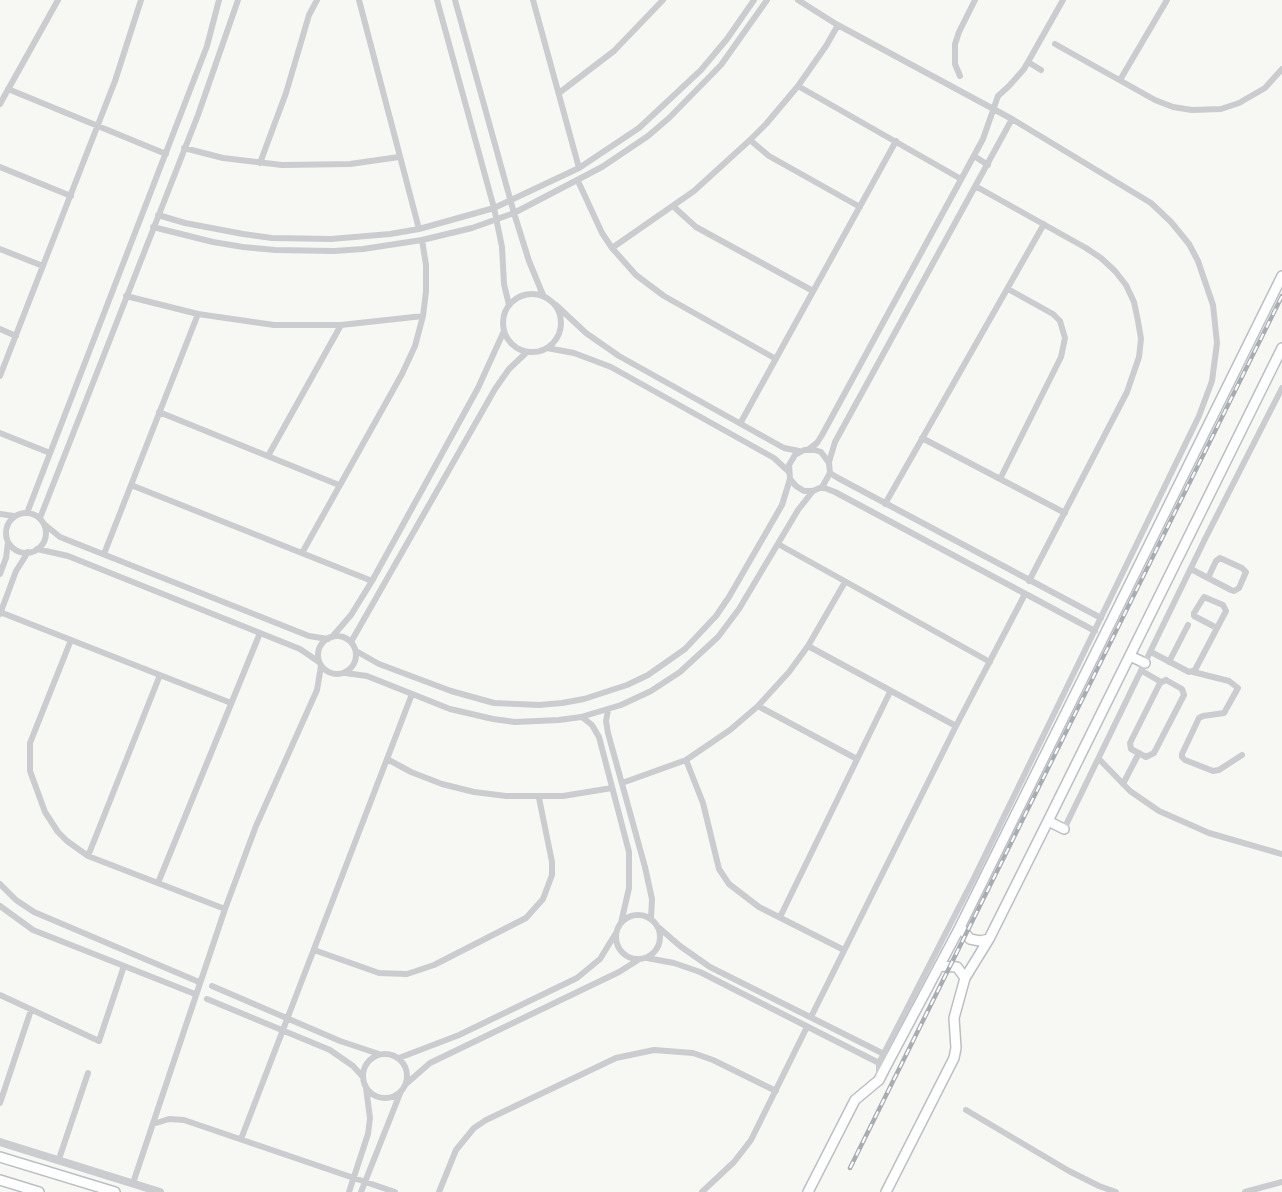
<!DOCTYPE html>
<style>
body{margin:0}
canvas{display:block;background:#f7f8f4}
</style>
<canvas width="1282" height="1192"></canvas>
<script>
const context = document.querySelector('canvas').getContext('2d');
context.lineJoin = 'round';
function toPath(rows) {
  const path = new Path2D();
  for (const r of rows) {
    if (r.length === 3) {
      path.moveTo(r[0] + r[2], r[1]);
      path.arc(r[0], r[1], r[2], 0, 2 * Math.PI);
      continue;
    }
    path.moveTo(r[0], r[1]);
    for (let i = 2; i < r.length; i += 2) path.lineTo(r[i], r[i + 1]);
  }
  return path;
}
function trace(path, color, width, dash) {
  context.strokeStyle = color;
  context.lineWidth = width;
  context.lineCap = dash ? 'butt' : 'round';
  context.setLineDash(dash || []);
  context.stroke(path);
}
const minor = toPath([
 [359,0,419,229],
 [437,0,494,208,502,247,504,284,509,305],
 [455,0,514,213,529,261,543,295],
 [533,0,579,168],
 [798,0,836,24,1012,119,1151,203,1171,222,1189,244,1198,261,1213,305,1217,343,1212,381,1199,416,974,878,879,1063,879,1080],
 [1055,44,1155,100,1173,107,1192,110,1221,109,1239,103,1265,88,1282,69],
 [1028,62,1041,70],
 [960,76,955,64,955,44,959,32,975,0],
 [1120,80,1167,0],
 [798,86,961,179],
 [8,89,166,154],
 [559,93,614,51,663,0],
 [0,104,58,0],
 [750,140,769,156,860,207],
 [184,148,223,158,282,165,350,164,399,157],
 [974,156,988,165],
 [260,163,286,93,309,15,317,0],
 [0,167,71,196],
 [578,181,602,233,612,248,636,275,664,296,776,359],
 [977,187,1086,248,1101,258,1115,271,1126,285,1134,302,1138,321,1141,339,1139,357,1127,392,1029,581],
 [674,207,696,227,813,291],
 [158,215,185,223,243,234,272,238,331,239,390,234,419,229,494,208,579,168,639,128,701,70,727,39,754,0],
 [153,227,213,242,243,247,275,250,334,251,363,249,422,240,472,228,514,213,602,167,648,136,669,118,721,65,767,0],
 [612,248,694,191,750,140,766,124,798,86,826,46,838,25],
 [0,249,43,266],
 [532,323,29],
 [126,296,198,314,274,325,341,325,423,316],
 [556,305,586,333,619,356,784,448,799,451],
 [0,329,16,336],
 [547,348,574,353,611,367,774,458,788,471],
 [0,376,115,81,141,0],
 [159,412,339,485],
 [741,422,896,141],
 [0,433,50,453],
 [922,438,1065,513],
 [809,449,817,443,822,435,983,139,998,96,1009,86,1024,69,1063,0],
 [268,456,341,325],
 [829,462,835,442,1012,119],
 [830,473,822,487,813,491,804,491,796,486,790,479,789,465,795,455,804,450,815,450,821,452,829,463,830,473,838,478,1101,618],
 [1000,479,1061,357,1065,338,1060,321,1053,314,1008,289],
 [131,485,372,581],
 [822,487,835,492,1095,631],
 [885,504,1044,224],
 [27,513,207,46,219,0],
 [26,533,20],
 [0,514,14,516],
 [40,518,198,115,238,0],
 [44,524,60,537,70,541,309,636,328,639],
 [778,544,990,662],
 [37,549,68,556,300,649,319,662],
 [302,553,402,374,415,346,423,316,426,291,426,265,422,240],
 [104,554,198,314],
 [1191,569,1208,578,1231,590,1234,591,1239,588,1246,572,1242,568,1220,558,1216,561,1208,578],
 [0,574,6,558,8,542],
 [0,612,231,703],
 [0,614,16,571,28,552],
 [337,655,19],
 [332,637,351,615,372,581,478,388,504,331],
 [71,640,30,743,30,771,45,812,58,832,67,841,88,856,225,909],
 [351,642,495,389,509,369,527,352],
 [808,646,956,726],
 [356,651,379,664,451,691,494,703,539,705,562,703,584,699,627,685,648,675,685,649,716,616,729,597,782,505,790,479],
 [1151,652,1189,672,1195,670,1226,611,1223,605,1204,597,1194,613,1194,616,1217,628],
 [1169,662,1188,625],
 [1142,671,1161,682],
 [1193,672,1229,681,1238,688,1224,713,1203,716,1199,718,1182,754,1182,757,1185,760,1213,771,1219,770,1242,755],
 [345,673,367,676,450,709,493,719,515,722,559,720,581,717,621,705,651,691,680,672,718,637,739,609,798,510,813,491],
 [1166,680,1182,689,1184,695,1154,753,1146,757,1131,749,1130,743,1160,683,1166,680],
 [758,706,857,759],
 [608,710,606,721,608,733,645,867,652,899,651,919],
 [582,717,592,725,599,737,629,852,629,888,621,923],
 [387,759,411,772,442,784,474,792,506,796,563,796,612,788],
 [1099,759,1130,791,1159,811,1209,833,1282,854],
 [686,760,703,803,719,869,729,884,759,907,844,950],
 [622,783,686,760,730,730,758,706,789,672,808,646,845,582],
 [1123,784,1139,753],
 [1064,829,1205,539,1282,388],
 [88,856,160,675],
 [158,883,260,633],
 [0,884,16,900,34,912,199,982],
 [0,906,33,930,195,994],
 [638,937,22],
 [780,917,890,692],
 [657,926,680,946,710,967,884,1054],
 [314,950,379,973,407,974,434,965,526,918,543,899,552,875,552,862,539,798],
 [647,958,674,963,700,972,879,1063],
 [212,986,340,1041,379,1054],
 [0,995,99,1041,124,966],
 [207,999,330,1050,353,1066,363,1077],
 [811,1017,956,726,1025,594],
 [385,1076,22],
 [399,1058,459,1035,577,978,600,959,616,933],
 [406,1084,430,1063,619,972,638,960],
 [0,1103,31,1010],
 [966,1110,1069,1171,1099,1186,1116,1192],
 [153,1124,169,1119,184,1120,395,1192],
 [241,1139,412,694],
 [59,1159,88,1073],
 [133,1183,225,909,256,826,317,690,321,666],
 [349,1192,368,1134,370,1118,366,1088],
 [361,1192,401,1091],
 [439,1192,456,1150,474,1128,486,1120,616,1058,654,1050,693,1053,713,1060,776,1091],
 [702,1192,734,1162,751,1140,807,1027],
 [1245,1192,1282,1182]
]);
const tertiary = toPath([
 [0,1142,160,1192]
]);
const secondary = toPath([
 [1130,656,1145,663],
 [1048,821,1064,829],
 [960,927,970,939,980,941,989,939],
 [939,966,957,967,965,978],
 [0,1157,115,1192],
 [0,1180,39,1192],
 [808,1192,855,1100,879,1080,884,1070,960,927,1282,276],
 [886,1192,954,1058,956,1048,954,1018,965,978,989,939,1048,821,1282,348]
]);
const rail = toPath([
 [850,1168,1282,296]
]);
trace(secondary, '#bbbfc5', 12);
trace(minor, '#caccd0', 6);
trace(tertiary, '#caccd0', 8);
trace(secondary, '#fff', 9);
trace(rail, '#a8adb4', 4.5);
trace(rail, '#fff', 2, [7]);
</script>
